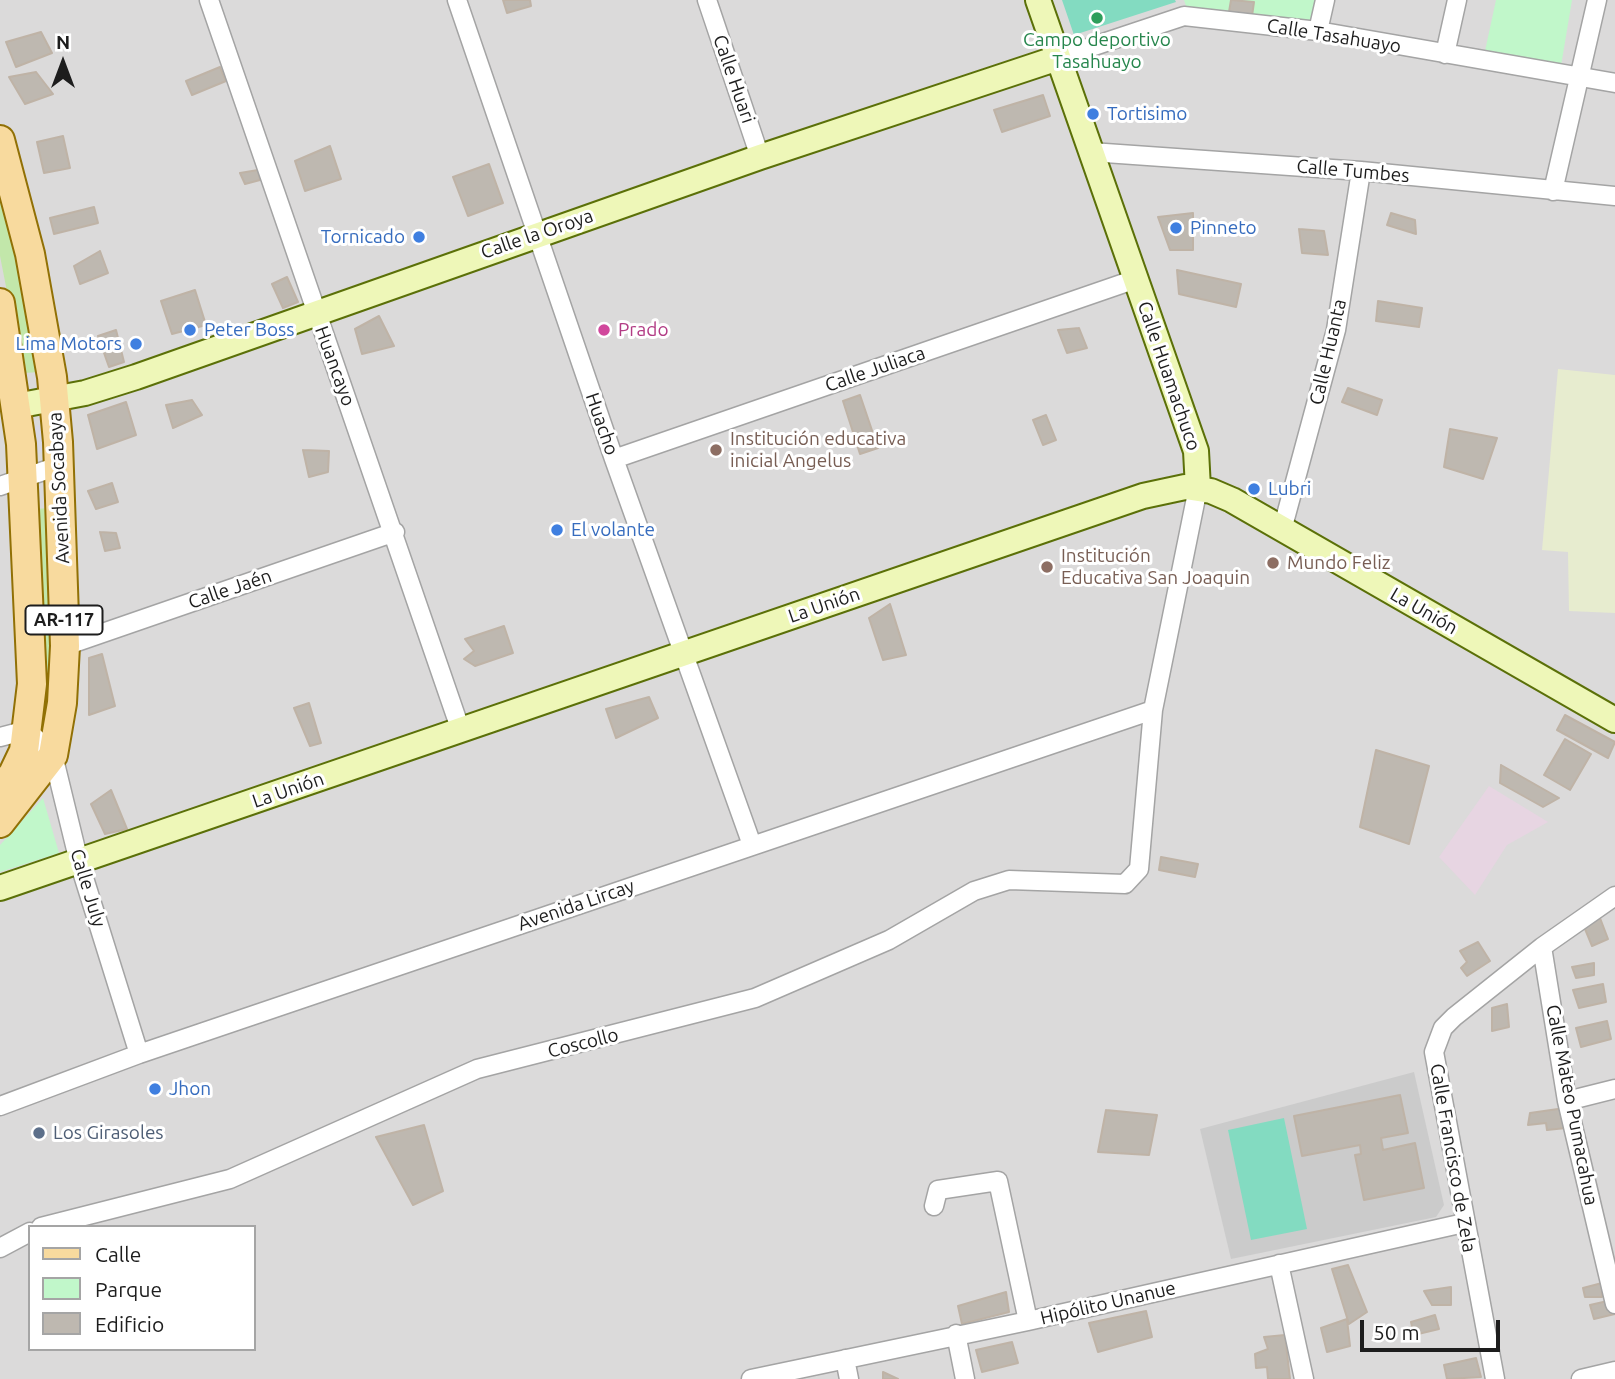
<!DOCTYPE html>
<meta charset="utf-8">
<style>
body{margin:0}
#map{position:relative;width:1615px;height:1379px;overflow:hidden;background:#eeebe3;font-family:Ubuntu,sans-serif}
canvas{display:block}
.legend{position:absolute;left:28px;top:1225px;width:228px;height:126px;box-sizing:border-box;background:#fff;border:2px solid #a5a5a5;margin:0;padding:9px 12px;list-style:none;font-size:21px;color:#1d1d1d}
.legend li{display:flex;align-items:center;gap:14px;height:35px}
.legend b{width:35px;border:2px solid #a5a5a5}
.north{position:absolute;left:28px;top:28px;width:70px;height:70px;-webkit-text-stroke:5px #fff;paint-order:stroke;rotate:0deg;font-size:19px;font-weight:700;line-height:28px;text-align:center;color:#1d1d1d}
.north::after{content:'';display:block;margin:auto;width:24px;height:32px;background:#1d1d1d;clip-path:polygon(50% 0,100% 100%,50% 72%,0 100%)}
.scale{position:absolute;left:1360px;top:1320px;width:140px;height:32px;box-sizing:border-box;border:4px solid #1d1d1d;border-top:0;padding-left:9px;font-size:21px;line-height:24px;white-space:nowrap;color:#1d1d1d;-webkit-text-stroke:5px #fff;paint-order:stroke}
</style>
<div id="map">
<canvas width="1615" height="1379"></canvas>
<ul class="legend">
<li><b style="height:9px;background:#f8da9e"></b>Calle</li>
<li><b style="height:19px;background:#c1f7ca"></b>Parque</li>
<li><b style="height:19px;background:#beb8b0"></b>Edificio</li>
</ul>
<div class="north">N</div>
<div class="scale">50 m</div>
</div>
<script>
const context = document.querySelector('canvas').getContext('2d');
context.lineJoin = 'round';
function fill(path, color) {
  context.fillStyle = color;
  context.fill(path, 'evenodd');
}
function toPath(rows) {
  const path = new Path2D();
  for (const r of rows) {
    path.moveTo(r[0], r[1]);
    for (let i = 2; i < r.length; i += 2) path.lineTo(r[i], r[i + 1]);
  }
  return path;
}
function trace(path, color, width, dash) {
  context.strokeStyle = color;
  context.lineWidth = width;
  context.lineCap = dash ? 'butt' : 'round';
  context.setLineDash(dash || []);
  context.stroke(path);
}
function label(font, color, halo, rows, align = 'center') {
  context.font = font + ' Ubuntu,sans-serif';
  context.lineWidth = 6;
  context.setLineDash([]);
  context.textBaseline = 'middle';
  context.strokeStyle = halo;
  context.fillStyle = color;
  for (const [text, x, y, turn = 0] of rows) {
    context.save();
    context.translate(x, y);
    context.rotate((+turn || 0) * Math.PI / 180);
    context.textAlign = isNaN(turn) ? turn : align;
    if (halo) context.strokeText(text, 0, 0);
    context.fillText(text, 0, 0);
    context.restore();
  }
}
const residential = toPath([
 [0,0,1615,0,1615,1379,0,1379],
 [30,1227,254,1227,254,1349,30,1349]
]);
const industrial = toPath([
 [1489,786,1548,822,1507,845,1475,895,1439,857]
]);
const religious = toPath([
 [1414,1072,1444,1205,1436,1217,1231,1259,1200,1129]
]);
const farmland = toPath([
 [1558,369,1615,375,1615,613,1569,611,1568,552,1542,550]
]);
const grass = toPath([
 [0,172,41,372,23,373,0,256],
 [50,508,55,694,41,693,35,509]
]);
const park = toPath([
 [1184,0,1321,0,1315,25,1186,6],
 [1496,0,1572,0,1561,66,1485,51],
 [43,798,59,853,0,872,0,845]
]);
const pitch = toPath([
 [1062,0,1175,0,1176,2,1074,35],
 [1284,1118,1307,1229,1251,1240,1228,1130]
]);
const plaza = toPath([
 [38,425,44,425,47,450,36,454,32,450,32,429]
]);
const building = toPath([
 [503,0,530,0,531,6,507,13,503,0],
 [1231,0,1254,2,1252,16,1229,12,1231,0],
 [41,32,52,53,16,67,6,42,41,32],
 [220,67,226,81,192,95,186,81,220,67],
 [36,72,53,94,25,104,9,77,36,72],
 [1043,95,1050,116,1002,132,994,110,1043,95],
 [63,136,70,168,44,173,37,142,63,136],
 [330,146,341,179,305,191,295,161,330,146],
 [489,164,503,203,468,216,453,177,489,164],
 [258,170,260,180,245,184,240,173,258,170],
 [94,207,98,223,54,234,50,218,94,207],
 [1193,213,1193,250,1170,250,1158,217,1193,213],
 [1391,213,1415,220,1416,234,1387,225,1391,213],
 [1299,229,1324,231,1328,255,1302,253,1299,229],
 [100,251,108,273,80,284,74,266,100,251],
 [1177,270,1241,284,1236,307,1179,294,1177,270],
 [287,277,298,302,283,308,272,284,287,277],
 [195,290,206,325,172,334,161,301,195,290],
 [1378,301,1422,308,1419,327,1376,321,1378,301],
 [379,316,394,346,362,354,355,329,379,316],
 [1079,328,1087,348,1067,353,1058,330,1079,328],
 [116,330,124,362,109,367,98,336,116,330],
 [1348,388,1382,400,1377,415,1342,402,1348,388],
 [860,395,878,448,860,454,843,401,860,395],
 [192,400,202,415,173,428,166,405,192,400],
 [126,402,136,435,97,449,88,415,126,402],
 [1046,415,1056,440,1043,445,1033,420,1046,415],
 [1450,429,1497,438,1483,479,1444,467,1450,429],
 [303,450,329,451,328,472,309,477,303,450],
 [112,483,118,502,96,509,88,491,112,483],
 [100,532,116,533,120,548,105,551,100,532],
 [890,604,906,655,883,660,869,618,890,604],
 [504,626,513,653,475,666,464,659,474,651,465,639,504,626],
 [102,654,115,706,89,715,89,658,102,654],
 [649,697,658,718,616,738,606,709,649,697],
 [309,703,321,743,310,746,294,708,309,703],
 [1565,715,1615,742,1608,758,1557,730,1565,715],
 [1565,739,1591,754,1570,790,1544,775,1565,739],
 [1376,750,1429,766,1409,844,1360,827,1376,750],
 [1501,765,1559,798,1543,807,1500,783,1501,765],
 [111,790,127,829,105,834,91,804,111,790],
 [1161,857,1198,864,1195,877,1159,870,1161,857],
 [1600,918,1608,939,1592,946,1583,924,1600,918],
 [1478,942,1490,961,1467,976,1461,968,1467,962,1460,951,1478,942],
 [1594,963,1594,975,1576,978,1572,967,1594,963],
 [1603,984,1606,1002,1579,1008,1573,990,1603,984],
 [1507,1004,1509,1027,1492,1031,1492,1008,1507,1004],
 [1607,1021,1611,1039,1581,1047,1576,1028,1607,1021],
 [1400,1095,1408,1133,1381,1138,1383,1150,1415,1143,1424,1188,1364,1200,1355,1155,1361,1154,1360,1145,1302,1156,1294,1116,1400,1095],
 [1565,1108,1566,1128,1547,1130,1546,1123,1528,1125,1530,1113,1565,1108],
 [1106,1110,1157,1115,1149,1155,1098,1152,1106,1110],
 [424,1125,443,1191,413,1205,376,1137,424,1125],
 [1348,1265,1367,1312,1349,1324,1332,1269,1348,1265],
 [1602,1283,1602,1297,1585,1297,1583,1288,1602,1283],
 [1451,1287,1451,1305,1432,1305,1424,1291,1451,1287],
 [1006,1292,1009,1312,962,1324,958,1306,1006,1292],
 [1612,1300,1615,1314,1594,1319,1590,1305,1612,1300],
 [1146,1311,1152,1337,1098,1352,1089,1323,1146,1311],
 [1435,1315,1439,1329,1414,1335,1411,1322,1435,1315],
 [1347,1319,1350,1346,1327,1352,1321,1328,1347,1319],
 [1285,1335,1290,1379,1268,1379,1267,1367,1256,1368,1255,1354,1268,1349,1264,1337,1285,1335],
 [1012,1342,1018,1363,982,1372,976,1350,1012,1342],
 [1476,1358,1481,1377,1447,1379,1444,1365,1476,1358],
 [883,1372,898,1379,883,1379,883,1372]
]);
const street = toPath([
 [209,0,461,731],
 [457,0,614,459,752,845],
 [707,0,760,157],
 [1318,31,1325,0],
 [1445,54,1457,0],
 [1058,58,1184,16,1318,31,1615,83],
 [1091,152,1361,171,1615,196],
 [1553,191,1597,0],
 [614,459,1136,279],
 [0,486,58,466],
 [1282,530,1336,330,1361,171],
 [65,646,395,532],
 [0,737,27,730,53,755,79,862,139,1054],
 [1542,947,1567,1101,1615,1304],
 [1567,1101,1615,1089],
 [0,1106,139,1054,1153,710],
 [934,1206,938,1190,998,1181,1028,1321],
 [41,1227,230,1179,477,1069,755,998,889,940,974,891,1009,880,1125,884,1139,869,1153,710,1198,488],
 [0,1248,30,1232],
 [1279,1264,1304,1379],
 [956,1334,965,1379],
 [845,1359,849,1379],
 [751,1379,1028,1321,1464,1223],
 [1495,1379,1434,1052,1443,1028,1454,1017,1542,947,1615,896],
 [1581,1379,1615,1371]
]);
const secondary = toPath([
 [1038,0,1196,451,1198,488],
 [16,406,85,393,136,377,760,157,1058,58],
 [0,888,1143,496,1185,487,1211,491,1232,500,1615,720]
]);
const primary = toPath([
 [0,140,30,254,52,377,58,442,65,646,62,703,53,755,0,823],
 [0,303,21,444,32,684,24,751,13,774,0,790]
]);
const markers = [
 [1097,18,7,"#2e9e5b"],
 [1093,114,7,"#3f7fe0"],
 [1176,228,7,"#3f7fe0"],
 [419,237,7,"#3f7fe0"],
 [190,330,7,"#3f7fe0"],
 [604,330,7,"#d1479c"],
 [136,344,7,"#3f7fe0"],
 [716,450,7,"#8d6e63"],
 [1254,489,7,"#3f7fe0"],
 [557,530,7,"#3f7fe0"],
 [1273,563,7,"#8d6e63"],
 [1047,567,7,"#8d6e63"],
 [155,1089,7,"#3f7fe0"],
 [39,1133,7,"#5c6f8a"]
];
const shields = [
 [64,620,77]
];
const shieldNames = [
 ["AR-117",64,620]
];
const streetNames = [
 ["Calle Tasahuayo",1334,36,9],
 ["Calle Huari",734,79,71],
 ["Calle Tumbes",1353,171,5],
 ["Calle la Oroya",537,234,-19],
 ["Calle Huanta",1328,352,-77],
 ["Huancayo",335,366,70],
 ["Calle Juliaca",875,369,-19],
 ["Calle Huamachuco",1169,376,71],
 ["Huacho",602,424,71],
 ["Avenida Socabaya",59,488,-93],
 ["Calle Jaén",230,589,-19],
 ["La Unión",824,605,-19],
 ["La Unión",1424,611,30],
 ["La Unión",288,790,-19],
 ["Calle July",88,888,73],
 ["Avenida Lircay",576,905,-19],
 ["Coscollo",583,1043,-14],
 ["Calle Mateo Pumacahua",1572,1105,79],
 ["Calle Francisco de Zela",1453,1158,80],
 ["Hipólito Unanue",1108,1303,-13]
];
const leisureNames = [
 ["Campo deportivo",1097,40],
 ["Tasahuayo",1097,62]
];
const shopNames = [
 ["Tortisimo",1107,114],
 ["Pinneto",1190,228],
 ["Tornicado",405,237,"right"],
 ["Peter Boss",204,330],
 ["Lima Motors",122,344,"right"],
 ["Lubri",1268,489],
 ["El volante",571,530],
 ["Jhon",169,1089]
];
const hotelNames = [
 ["Prado",618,330]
];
const educationNames = [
 ["Institución educativa",730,439],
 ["inicial Angelus",730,461],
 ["Institución",1061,556],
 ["Educativa San Joaquin",1061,578],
 ["Mundo Feliz",1287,563]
];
const serviceNames = [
 ["Los Girasoles",53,1133]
];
fill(residential, '#dbdada');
fill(industrial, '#e7d5e2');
fill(religious, '#cbcbcb');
fill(farmland, '#e7eccf');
fill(grass, '#c2e7aa');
fill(park, '#c1f7ca');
fill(pitch, '#83dbc1');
fill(plaza, '#d9d8e4');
fill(building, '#beb8b0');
trace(building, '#bfb3a6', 2);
trace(street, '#a4a4a4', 21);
trace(secondary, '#5b7008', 28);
trace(primary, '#917005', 32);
trace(street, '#fff', 18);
trace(secondary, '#eef7b8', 24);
trace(primary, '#f8da9e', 28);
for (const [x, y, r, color] of markers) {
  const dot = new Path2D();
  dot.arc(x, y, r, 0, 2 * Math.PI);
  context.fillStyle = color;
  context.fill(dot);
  trace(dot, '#fff', 2.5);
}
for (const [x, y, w] of shields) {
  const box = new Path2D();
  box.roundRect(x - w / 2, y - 14.5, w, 29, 5);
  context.fillStyle = '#fff';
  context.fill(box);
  trace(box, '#1d1d1d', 2);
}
label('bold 18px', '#1d1d1d', null, shieldNames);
label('19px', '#1d1d1d', '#fff', streetNames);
label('19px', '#27864d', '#fff', leisureNames);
label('19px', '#366cbe', '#fff', shopNames, 'left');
label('19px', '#b23c85', '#fff', hotelNames, 'left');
label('19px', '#785e54', '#fff', educationNames, 'left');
label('19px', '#4e5e75', '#fff', serviceNames, 'left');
</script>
